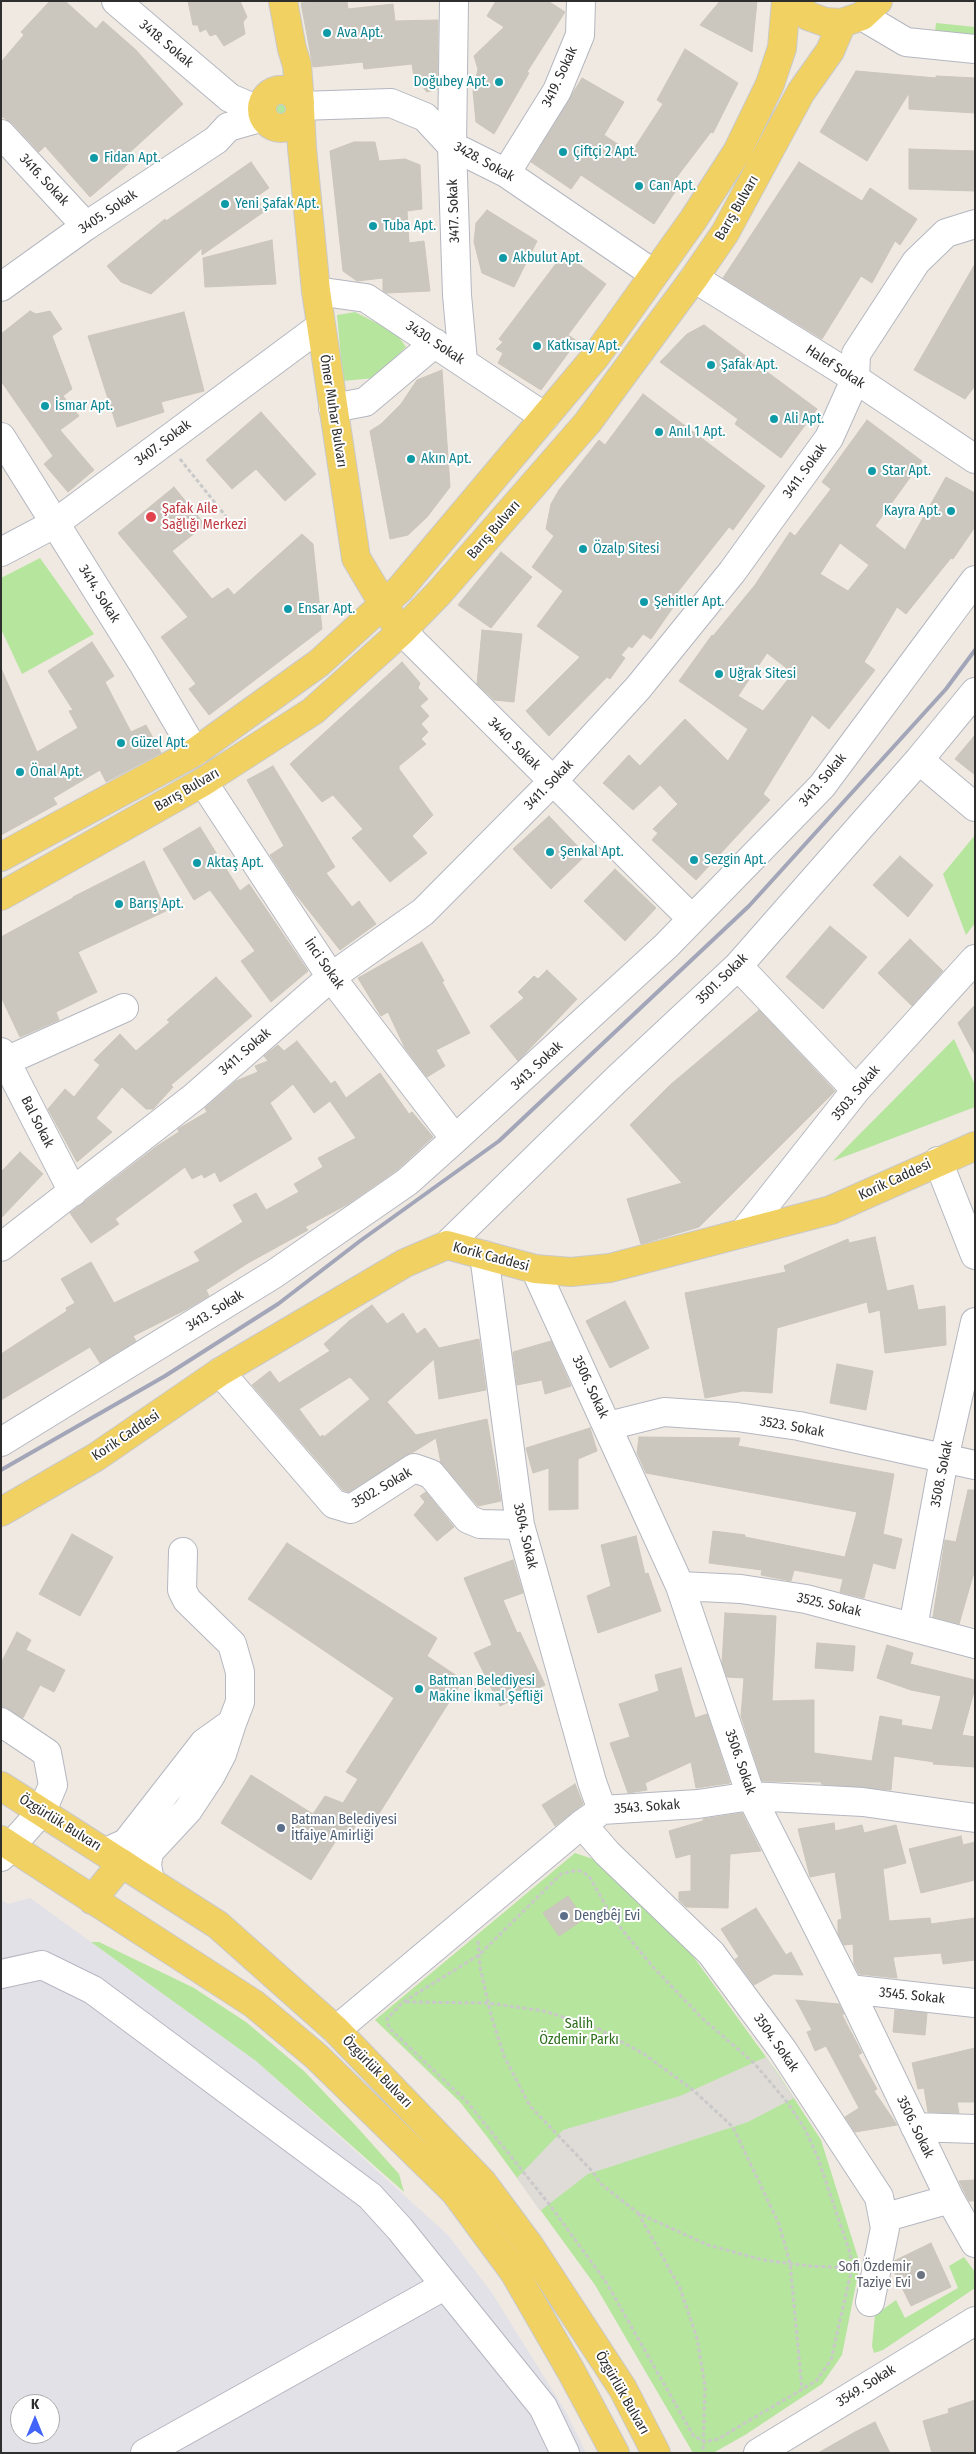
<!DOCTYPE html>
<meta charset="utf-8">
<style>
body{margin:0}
#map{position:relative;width:976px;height:2454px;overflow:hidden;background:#efe9e1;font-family:"Fira Sans Condensed",sans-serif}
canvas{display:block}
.frame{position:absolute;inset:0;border:2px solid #2e2e2e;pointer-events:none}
.north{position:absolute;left:10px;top:2394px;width:50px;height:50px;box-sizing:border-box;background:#fff;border:1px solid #ababab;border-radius:50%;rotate:0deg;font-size:14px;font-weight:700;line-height:20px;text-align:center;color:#2e2e2e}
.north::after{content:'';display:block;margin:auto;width:18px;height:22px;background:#4264fb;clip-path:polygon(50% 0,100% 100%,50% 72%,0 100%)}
</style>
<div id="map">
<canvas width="976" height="2454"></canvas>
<div class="frame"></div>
<div class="north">K</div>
</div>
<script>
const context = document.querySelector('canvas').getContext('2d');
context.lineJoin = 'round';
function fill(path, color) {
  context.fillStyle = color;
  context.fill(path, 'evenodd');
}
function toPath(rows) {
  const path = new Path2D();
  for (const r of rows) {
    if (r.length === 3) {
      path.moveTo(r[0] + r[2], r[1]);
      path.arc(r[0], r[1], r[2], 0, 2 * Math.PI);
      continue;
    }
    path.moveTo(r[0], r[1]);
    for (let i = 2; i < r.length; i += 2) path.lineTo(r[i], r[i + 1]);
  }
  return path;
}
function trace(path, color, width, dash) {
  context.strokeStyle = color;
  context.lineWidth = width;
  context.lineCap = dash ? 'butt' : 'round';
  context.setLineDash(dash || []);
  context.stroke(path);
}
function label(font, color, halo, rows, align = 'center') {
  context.font = font + ' "Fira Sans Condensed",sans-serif';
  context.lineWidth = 4;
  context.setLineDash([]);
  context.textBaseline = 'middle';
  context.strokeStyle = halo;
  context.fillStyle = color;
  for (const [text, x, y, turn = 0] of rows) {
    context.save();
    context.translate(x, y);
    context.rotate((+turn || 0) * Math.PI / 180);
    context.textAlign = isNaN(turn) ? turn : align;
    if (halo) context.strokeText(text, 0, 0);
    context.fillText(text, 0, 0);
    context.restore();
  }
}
const industrial = toPath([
 [30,1898,256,2061,448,2235,492,2293,566,2412,586,2453,1,2453,1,1900,8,1904],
 [20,2404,50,2404,50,2434,20,2434]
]);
const green = toPath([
 [936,23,975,27,975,36,935,32],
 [280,108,13],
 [355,312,396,333,406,347,374,378,343,381,337,315],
 [40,558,94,634,22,674,1,629,1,578],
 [975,835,975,923,966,935,943,874],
 [954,1039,975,1085,975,1107,833,1161],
 [575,1853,608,1864,664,1916,779,2075,821,2140,860,2264,842,2355,822,2384,745,2435,713,2453,693,2453,595,2285,488,2138,460,2102,375,2020],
 [91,1942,99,1942,194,1988,246,2022,304,2071,357,2127,399,2174,404,2192,256,2061],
 [964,2257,975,2272,975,2288,883,2350,874,2353,872,2346,875,2315,896,2300,905,2318,958,2288,949,2266]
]);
const plaza = toPath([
 [766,2057,794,2098,748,2122,588,2174,540,2211,517,2178,563,2130,680,2096]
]);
const building = toPath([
 [50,1,65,1,96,29,103,21,136,50,183,104,129,153,134,159,90,197,45,146,39,152,12,123,1,116,1,62,24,35,21,32,50,1],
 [188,1,240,1,247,17,243,22,245,34,224,46,216,34,210,36,206,29,200,32,198,25,193,25,188,1],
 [322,1,347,1,348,9,393,4,395,21,438,20,437,89,427,92,421,85,415,84,412,64,364,69,363,62,313,67,301,3,322,1],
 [496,1,548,1,565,12,527,72,529,73,494,134,476,122,473,91,478,69,474,56,504,27,487,16,496,1],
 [720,1,757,1,752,52,700,25,720,1],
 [685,49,738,83,713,133,711,132,673,182,679,186,654,224,581,175,571,189,531,162,582,78,624,102,604,135,631,153,663,104,657,100,685,49],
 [856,71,936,78,936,76,975,78,975,113,909,109,909,93,867,161,820,132,856,71],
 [354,142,375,142,379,161,405,159,420,165,422,209,407,211,409,243,424,241,430,291,387,293,383,291,383,278,357,281,343,271,330,151,354,142],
 [909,149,975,151,975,191,909,189,909,149],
 [251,162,269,188,256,197,265,211,202,255,202,248,151,294,121,282,107,266,165,219,166,221,251,162],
 [799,162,862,201,870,188,917,219,900,245,895,241,872,283,861,276,822,339,723,278,799,162],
 [487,210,537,241,514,287,482,273,474,242,476,223,487,210],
 [272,240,276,284,205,287,203,258,272,240],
 [564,253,606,284,568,335,577,341,541,390,498,363,503,353,496,349,503,342,499,339,564,253],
 [975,264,975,386,965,399,914,370,975,264],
 [30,311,36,314,50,311,62,329,52,336,72,389,63,396,79,416,60,430,94,470,68,492,44,464,53,456,1,381,1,334,30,311],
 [184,312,204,391,161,402,164,412,117,427,88,336,184,312],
 [704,325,817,409,781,458,735,424,738,419,660,362,687,334,704,325],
 [442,370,450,487,427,517,408,535,390,539,370,431,381,424,401,404,417,380,442,370],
 [643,394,765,486,733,530,729,527,677,593,681,596,651,639,643,634,632,648,629,646,621,655,625,658,610,679,607,677,549,736,526,711,580,657,537,626,563,591,532,567,554,536,546,529,551,504,559,490,599,440,605,445,643,394],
 [261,412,316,474,285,501,256,469,232,489,206,460,261,412],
 [867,420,922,461,875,526,905,550,946,477,975,493,975,527,953,559,951,558,906,614,897,607,864,662,875,670,829,729,812,715,763,794,770,800,696,880,652,840,658,833,653,829,678,804,660,785,633,810,603,783,629,755,640,766,685,719,728,761,748,729,679,681,712,635,713,636,755,585,790,532,795,536,831,489,822,482,867,420],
 [840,543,869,565,848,591,820,574,840,543],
 [767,653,793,673,763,711,738,696,767,653],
 [174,487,205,525,172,551,212,599,228,588,234,595,302,534,313,544,322,629,209,715,189,689,196,684,161,637,188,617,118,533,174,487],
 [501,552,532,577,491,628,458,605,501,552],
 [482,630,522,634,514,702,494,700,477,684,482,630],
 [92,642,114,676,105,682,131,732,146,725,161,753,106,782,100,770,53,798,57,804,1,835,1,668,37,752,78,728,69,711,73,710,48,671,92,642],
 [402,662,420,683,418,688,428,699,420,706,429,716,421,724,428,732,421,739,426,744,399,766,399,769,433,815,412,836,427,853,390,882,352,838,363,829,333,795,322,802,290,764,402,662],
 [975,735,975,775,955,759,975,735],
 [273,766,335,867,326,873,352,907,359,901,376,924,340,950,294,892,270,855,284,846,247,780,273,766],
 [549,816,586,855,551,889,513,849,549,816],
 [200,827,240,891,249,884,308,971,271,1002,241,961,255,951,210,890,194,900,163,849,200,827],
 [900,856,933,885,908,917,873,885,900,856],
 [144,861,166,911,78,952,97,992,56,1012,59,1020,20,1037,1,997,1,937,73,898,73,897,144,861],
 [615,869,656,908,625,941,584,901,615,869],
 [830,926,867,957,823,1009,786,977,830,926],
 [910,939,943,971,912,1006,878,973,910,939],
 [422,942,444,981,442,982,470,1033,436,1050,445,1066,427,1077,405,1048,388,1012,381,1016,358,978,422,942],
 [547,970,577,999,518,1061,490,1026,524,998,518,992,534,976,538,979,547,970],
 [216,977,252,1016,171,1085,173,1087,153,1109,146,1109,122,1087,96,1118,112,1132,77,1162,48,1109,65,1089,74,1097,100,1065,94,1060,120,1034,136,1051,170,1022,167,1020,216,977],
 [975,1005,975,1055,958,1023,975,1005],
 [759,1010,835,1091,699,1227,641,1244,627,1199,682,1183,630,1125,670,1085,759,1010],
 [297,1041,331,1084,335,1081,346,1098,380,1073,409,1114,412,1112,433,1137,397,1170,348,1204,305,1227,308,1230,248,1263,206,1290,209,1296,187,1309,133,1336,136,1341,100,1363,90,1347,1,1400,1,1354,67,1311,66,1308,75,1303,61,1279,91,1262,114,1303,200,1261,194,1252,243,1222,233,1205,256,1193,266,1210,299,1192,294,1184,323,1167,318,1158,356,1138,330,1101,314,1113,293,1084,270,1103,292,1139,220,1182,215,1172,204,1178,202,1174,192,1179,185,1167,115,1219,119,1224,91,1243,70,1213,157,1146,179,1132,178,1129,207,1112,205,1108,236,1081,258,1072,255,1066,268,1061,264,1056,278,1045,284,1051,297,1041],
 [20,1152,43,1174,1,1218,1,1172,20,1152],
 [875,1237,887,1291,913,1285,918,1310,945,1306,946,1345,885,1353,880,1310,869,1313,867,1302,777,1328,772,1393,743,1391,705,1398,685,1293,786,1272,784,1266,848,1239,849,1243,875,1237],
 [625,1301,649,1348,610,1368,586,1321,625,1301],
 [372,1305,387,1324,403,1313,417,1334,425,1328,439,1348,479,1339,486,1390,439,1399,434,1359,387,1402,416,1435,487,1419,501,1501,478,1506,441,1463,436,1438,349,1492,343,1490,252,1385,270,1371,279,1383,330,1351,324,1344,349,1321,372,1305],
 [350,1377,370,1399,324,1437,323,1435,320,1437,299,1409,350,1377],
 [551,1341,571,1386,545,1394,542,1380,517,1385,513,1352,551,1341],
 [837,1364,873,1371,866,1410,830,1403,837,1364],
 [590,1428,597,1451,578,1459,578,1509,549,1510,549,1468,533,1473,526,1448,590,1428],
 [639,1437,740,1438,738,1446,894,1474,883,1534,902,1539,895,1569,873,1563,864,1598,840,1592,843,1579,794,1570,791,1581,761,1575,762,1570,709,1563,713,1531,745,1535,745,1537,845,1557,857,1512,646,1473,637,1453,639,1437],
 [968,1490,975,1490,975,1569,959,1624,933,1617,945,1540,956,1542,968,1490],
 [426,1492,454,1527,437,1541,414,1515,425,1502,420,1496,426,1492],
 [72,1534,113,1557,80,1616,39,1594,72,1534],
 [636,1536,645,1574,648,1573,661,1611,598,1633,587,1596,611,1586,601,1545,636,1536],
 [287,1543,437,1638,427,1656,463,1680,370,1828,357,1821,351,1836,342,1831,311,1880,221,1823,251,1775,313,1814,325,1796,343,1803,358,1779,346,1772,394,1698,248,1599,287,1543],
 [513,1560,523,1593,503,1600,517,1633,520,1632,545,1685,500,1706,474,1653,492,1645,464,1578,513,1560],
 [725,1613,776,1616,772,1701,814,1700,814,1753,872,1761,880,1716,902,1720,901,1725,932,1730,941,1696,911,1690,877,1678,887,1645,913,1653,910,1664,975,1680,975,1688,962,1735,975,1737,975,1767,933,1764,934,1762,894,1756,891,1790,821,1784,822,1782,762,1781,741,1716,744,1678,727,1677,722,1663,725,1613],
 [17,1632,31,1640,26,1650,65,1670,54,1692,40,1685,23,1718,1,1707,1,1663,17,1632],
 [817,1643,855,1646,853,1671,815,1668,817,1643],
 [681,1668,695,1718,707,1714,730,1783,696,1788,691,1762,645,1783,647,1790,628,1793,610,1743,630,1737,619,1704,659,1691,655,1675,681,1668],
 [575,1784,583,1804,555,1826,542,1805,575,1784],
 [742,1813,761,1851,730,1854,728,1908,686,1907,679,1900,679,1892,691,1891,691,1854,676,1858,669,1831,703,1821,703,1819,742,1813],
 [834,1823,835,1831,862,1825,864,1833,896,1825,906,1863,883,1869,889,1921,930,1918,931,1924,975,1918,975,1960,943,1964,941,1953,893,1957,897,1978,859,1974,854,1964,853,1944,844,1945,838,1934,838,1920,842,1919,835,1872,810,1877,798,1829,834,1823],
 [961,1836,963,1845,975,1842,975,1880,921,1893,909,1849,961,1836],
 [568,1896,584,1919,559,1936,543,1913,568,1896],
 [756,1908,786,1955,791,1952,803,1975,774,1974,754,1985,735,1959,739,1957,721,1929,756,1908],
 [796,2000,839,2004,844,2014,842,2015,862,2053,858,2055,877,2089,874,2091,897,2125,855,2132,845,2117,859,2108,826,2046,815,2051,807,2032,812,2030,796,2000],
 [895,2010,927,2013,925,2035,893,2032,895,2010],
 [975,2048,975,2102,957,2102,959,2113,928,2112,924,2088,918,2089,912,2063,975,2048],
 [975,2180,975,2201,969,2201,959,2181,975,2180],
 [931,2243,951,2287,911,2306,893,2269,894,2261,931,2243],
 [975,2400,975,2453,932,2453,923,2421,949,2413,948,2409,975,2400],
 [875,2422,890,2453,818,2453,855,2432,875,2422]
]);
const path = toPath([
 [180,459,232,524],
 [578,1870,589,1876,614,1920,653,1967,703,2019,754,2063,787,2102,805,2129,818,2158,850,2253,852,2268,831,2360,816,2381,718,2439,704,2442,693,2435,606,2282,549,2204,468,2103,389,2028,387,2019,403,2002,479,1955,561,1874,578,1870],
 [478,1941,480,1967,491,2015,504,2056,530,2106,593,2172,601,2184,638,2213,708,2245,763,2260,809,2266,853,2268],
 [406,2002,488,2003,544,2011,595,2027,644,2054,693,2090,733,2127,779,2224,790,2263,802,2389],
 [638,2213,680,2288,697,2338,705,2385,703,2453]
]);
const minor = toPath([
 [116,1,230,98,261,111],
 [454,1,452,146,457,295,463,361],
 [862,16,906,42,975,49],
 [300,106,391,103,425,117,452,146,506,173,654,274],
 [1,134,86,226],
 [506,173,557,91,580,35,581,1],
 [694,278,845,372,975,459],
 [1,287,86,226,216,140,228,127,263,117],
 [316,291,366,298,545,417],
 [333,408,365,402,435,343],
 [1,437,142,662,195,752],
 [1,552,54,524,321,326],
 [402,631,692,919],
 [919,760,975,807],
 [203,782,331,977,455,1139],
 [738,966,856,1090],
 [1,1052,73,1192],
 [6,1061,124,1008],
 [938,1161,975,1255],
 [743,1233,856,1090,975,959],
 [447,1245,617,1079,738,966,919,760,975,692],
 [1,1247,194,1097,331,977,423,912,552,782,638,688,732,572,829,438,855,380,856,354,916,262,946,233,975,224],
 [484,1255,520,1525,592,1782,602,1810],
 [535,1269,680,1586,751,1796,849,1989,950,2199,975,2243],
 [220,1372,334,1504,351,1509,414,1468,431,1474,468,1519,480,1524,520,1525],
 [608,1426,664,1412,737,1417,799,1426,975,1465],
 [1,1442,274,1274,407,1182,455,1139,666,946,822,786,975,580],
 [183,1552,182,1590,187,1600,232,1644,240,1672,240,1702,232,1723],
 [680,1586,741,1589,806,1599,975,1644],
 [913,1627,944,1459,975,1322],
 [1,1722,47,1753,53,1785,42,1811,1,1857],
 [582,1824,607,1853,711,1953,782,2049,879,2197,885,2228,870,2302],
 [106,1852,126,1843,204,1743,232,1723,222,1754,211,1775,188,1810,149,1852,147,1865,150,1881],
 [1,1974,42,1965,93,1990,370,2196,400,2229,543,2407,565,2453],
 [849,1989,975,2003],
 [336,2030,582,1824,602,1810,698,1804,751,1796,863,1802,975,1818],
 [915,2127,975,2129],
 [883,2218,950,2199],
 [145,2453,444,2286],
 [758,2453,975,2321]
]);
const major = toPath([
 [283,1,292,49,297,65,300,103],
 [793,1,808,16,825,22,842,23,862,16,878,1],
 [281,109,19],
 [300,110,302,148,316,291,356,558,393,620],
 [1,857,195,752,319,663,400,589,596,356,693,220,737,152,770,84,782,48,786,1],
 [1,896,203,782,313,711,402,631,439,593,588,422,694,278,725,233,801,92,830,51,842,23],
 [1,1512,96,1457,220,1372,405,1263,447,1245,535,1269,571,1272,610,1268,831,1210,975,1146],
 [1,1786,218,1925,336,2030,483,2183,529,2245,623,2389,656,2453],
 [1,1840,254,2004,316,2056,455,2192,514,2272,571,2371,615,2453],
 [92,1900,122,1863]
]);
const rail = toPath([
 [1,1470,165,1376,278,1304,360,1241,499,1141,749,906,946,689,975,650]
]);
const markers = [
 [327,33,5,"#0f9aa8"],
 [499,82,5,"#0f9aa8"],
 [563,152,5,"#0f9aa8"],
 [94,158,5,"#0f9aa8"],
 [639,186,5,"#0f9aa8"],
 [225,204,5,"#0f9aa8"],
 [373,226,5,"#0f9aa8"],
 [503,258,5,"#0f9aa8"],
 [537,346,5,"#0f9aa8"],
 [711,365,5,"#0f9aa8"],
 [45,406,5,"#0f9aa8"],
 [774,419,5,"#0f9aa8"],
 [659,432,5,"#0f9aa8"],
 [411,459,5,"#0f9aa8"],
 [872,471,5,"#0f9aa8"],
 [951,511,5,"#0f9aa8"],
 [151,517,6,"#e0444e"],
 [583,549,5,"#0f9aa8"],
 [644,602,5,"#0f9aa8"],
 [288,609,5,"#0f9aa8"],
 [719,674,5,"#0f9aa8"],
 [121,743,5,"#0f9aa8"],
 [20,772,5,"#0f9aa8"],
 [550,852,5,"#0f9aa8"],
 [694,860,5,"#0f9aa8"],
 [197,863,5,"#0f9aa8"],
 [119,904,5,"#0f9aa8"],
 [419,1689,5,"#0f9aa8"],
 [281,1828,5,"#5c6f8a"],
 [564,1916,5,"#5c6f8a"],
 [921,2275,5,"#6b7280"]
];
const cultureNames = [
 ["Ava Apt.",337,33],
 ["Doğubey Apt.",489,82,"right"],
 ["Çiftçi 2 Apt.",573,152],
 ["Fidan Apt.",104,158],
 ["Can Apt.",649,186],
 ["Yeni Şafak Apt.",235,204],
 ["Tuba Apt.",383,226],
 ["Akbulut Apt.",513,258],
 ["Katkısay Apt.",547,346],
 ["Şafak Apt.",721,365],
 ["İsmar Apt.",55,406],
 ["Ali Apt.",784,419],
 ["Anıl 1 Apt.",669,432],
 ["Akın Apt.",421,459],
 ["Star Apt.",882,471],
 ["Kayra Apt.",941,511,"right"],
 ["Özalp Sitesi",593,549],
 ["Şehitler Apt.",654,602],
 ["Ensar Apt.",298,609],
 ["Uğrak Sitesi",729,674],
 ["Güzel Apt.",131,743],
 ["Önal Apt.",30,772],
 ["Şenkal Apt.",560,852],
 ["Sezgin Apt.",704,860],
 ["Aktaş Apt.",207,863],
 ["Barış Apt.",129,904],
 ["Batman Belediyesi",429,1681],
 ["Makine İkmal Şefliği",429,1697]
];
const streetNames = [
 ["3418. Sokak",166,44,40],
 ["3419. Sokak",560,77,-65],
 ["3428. Sokak",484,162,29],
 ["3416. Sokak",44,180,47],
 ["Barış Bulvarı",737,208,-60],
 ["3417. Sokak",454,211,-92],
 ["3405. Sokak",108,212,-34],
 ["3430. Sokak",435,343,33],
 ["Halef Sokak",835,367,33],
 ["Ömer Muhar Bulvarı",333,411,81],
 ["3407. Sokak",163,443,-37],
 ["3411. Sokak",805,471,-54],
 ["Barış Bulvarı",494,530,-49],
 ["3414. Sokak",99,594,58],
 ["3440. Sokak",514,744,45],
 ["3413. Sokak",823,780,-50],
 ["3411. Sokak",549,785,-46],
 ["Barış Bulvarı",187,790,-30],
 ["İnci Sokak",324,964,55],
 ["3501. Sokak",722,979,-44],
 ["3411. Sokak",245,1052,-41],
 ["3413. Sokak",537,1066,-43],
 ["3503. Sokak",856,1093,-50],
 ["Bal Sokak",37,1122,63],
 ["Korik Caddesi",895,1180,-25],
 ["Korik Caddesi",491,1257,15],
 ["3413. Sokak",215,1311,-32],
 ["3506. Sokak",590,1387,65],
 ["3523. Sokak",792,1427,10],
 ["Korik Caddesi",126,1436,-34],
 ["3508. Sokak",942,1474,-79],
 ["3502. Sokak",382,1488,-30],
 ["3504. Sokak",525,1536,77],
 ["3525. Sokak",829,1605,13],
 ["3506. Sokak",740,1762,71],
 ["3543. Sokak",647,1807,-4],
 ["Özgürlük Bulvarı",60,1823,32],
 ["3545. Sokak",912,1996,6],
 ["3504. Sokak",776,2043,55],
 ["Özgürlük Bulvarı",377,2072,46],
 ["3506. Sokak",915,2127,64],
 ["3549. Sokak",866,2386,-32],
 ["Özgürlük Bulvarı",622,2393,60]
];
const healthNames = [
 ["Şafak Aile",162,509],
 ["Sağlığı Merkezi",162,525]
];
const serviceNames = [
 ["Batman Belediyesi",291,1820],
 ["İtfaiye Amirliği",291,1836],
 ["Dengbêj Evi",574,1916]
];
const parkNames = [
 ["Salih",579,2024],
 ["Özdemir Parkı",579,2040]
];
const worshipNames = [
 ["Sofi Özdemir",911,2267],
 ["Taziye Evi",911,2283]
];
fill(industrial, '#e3e1e8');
fill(green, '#b6e59e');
fill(plaza, '#dfdcd8');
fill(building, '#cbc7bf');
trace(building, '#cbc5ba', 1);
trace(minor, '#b4b7c1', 30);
trace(major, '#c9c9c9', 30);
trace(path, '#c9c9c9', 3, [4, 2.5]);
trace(minor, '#fff', 28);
trace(major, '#f2d163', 28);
trace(rail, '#a3a6b8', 4);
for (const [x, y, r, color] of markers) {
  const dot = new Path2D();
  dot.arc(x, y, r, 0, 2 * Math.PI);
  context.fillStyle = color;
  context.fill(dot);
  trace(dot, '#fff', 2);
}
label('14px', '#0d838f', '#fff', cultureNames, 'left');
label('14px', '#2e2e2e', '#fff', streetNames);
label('14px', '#be3a42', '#fff', healthNames, 'left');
label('14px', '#4e5e75', '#fff', serviceNames, 'left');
label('14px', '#2c6e1b', '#fff', parkNames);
label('14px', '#5b616d', '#fff', worshipNames, 'right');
</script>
